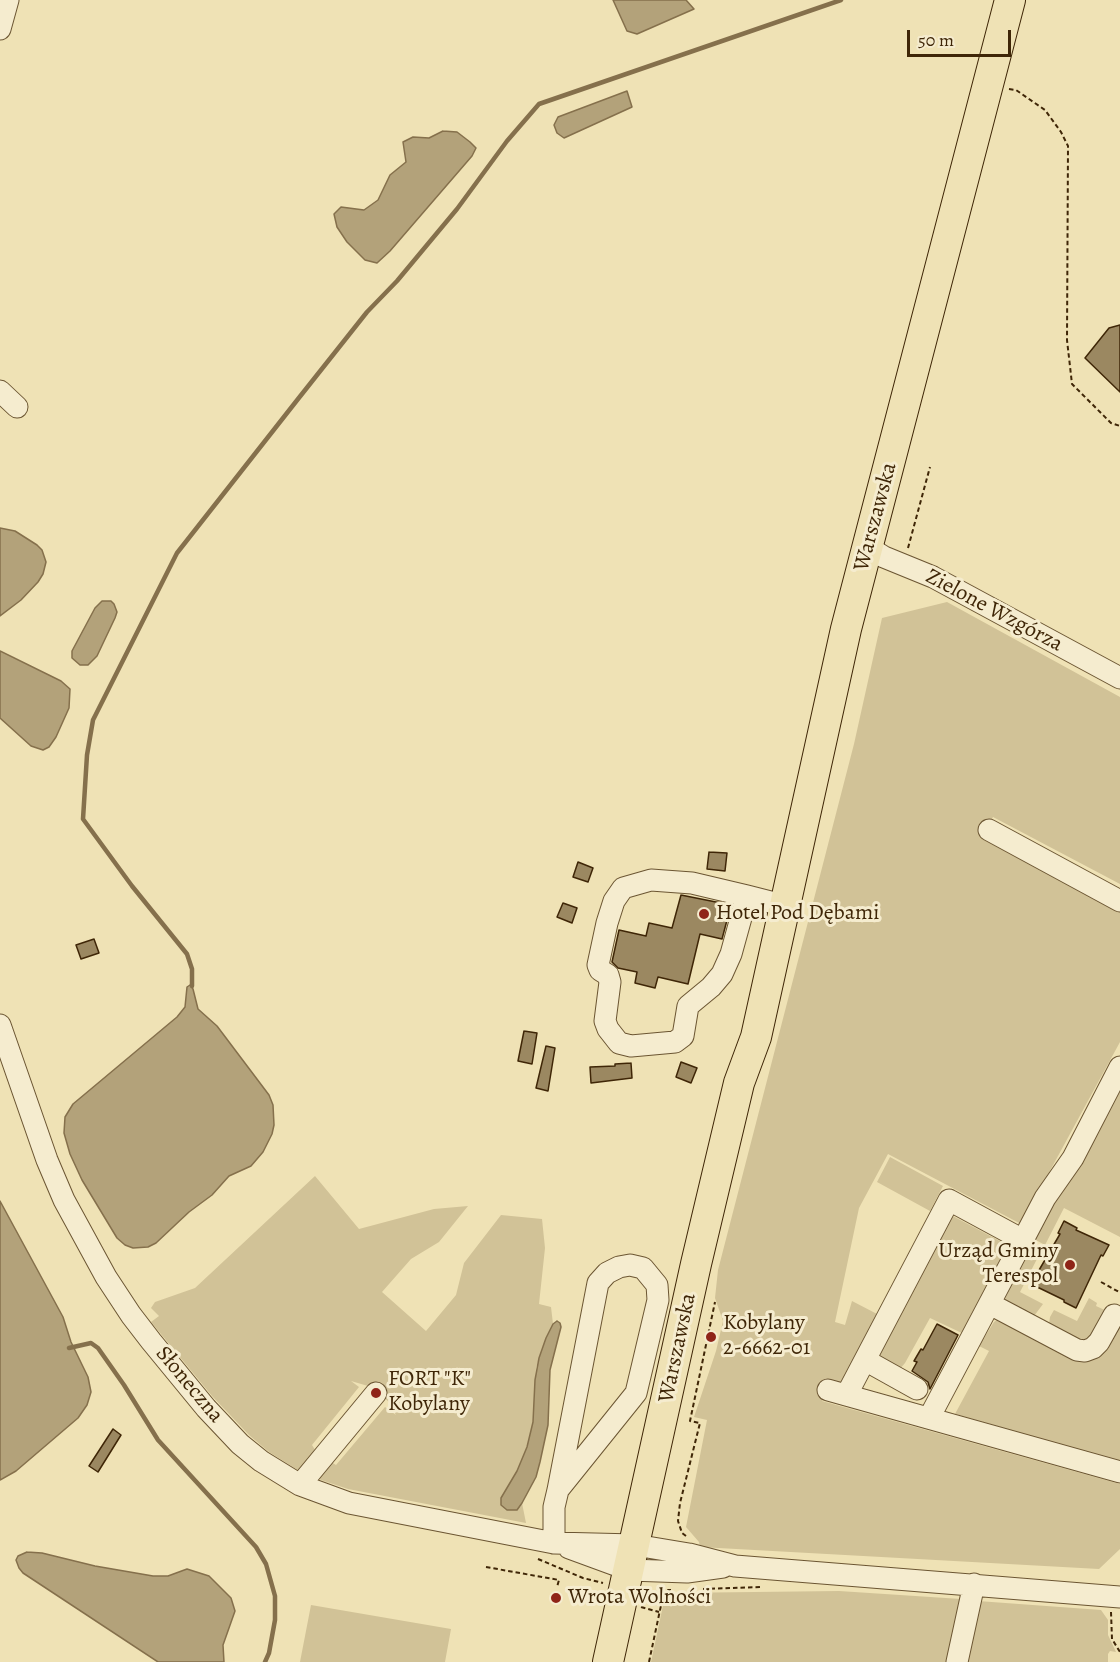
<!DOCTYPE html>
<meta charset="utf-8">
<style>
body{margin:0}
#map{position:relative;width:1120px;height:1662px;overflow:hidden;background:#efe2b5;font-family:Alegreya,serif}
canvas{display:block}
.scale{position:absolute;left:907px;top:30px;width:104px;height:27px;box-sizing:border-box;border:3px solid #3f2607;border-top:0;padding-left:8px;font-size:18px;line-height:21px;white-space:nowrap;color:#3f2607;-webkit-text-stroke:4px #f5eccf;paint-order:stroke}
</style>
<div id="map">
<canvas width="1120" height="1662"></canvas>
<div class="scale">50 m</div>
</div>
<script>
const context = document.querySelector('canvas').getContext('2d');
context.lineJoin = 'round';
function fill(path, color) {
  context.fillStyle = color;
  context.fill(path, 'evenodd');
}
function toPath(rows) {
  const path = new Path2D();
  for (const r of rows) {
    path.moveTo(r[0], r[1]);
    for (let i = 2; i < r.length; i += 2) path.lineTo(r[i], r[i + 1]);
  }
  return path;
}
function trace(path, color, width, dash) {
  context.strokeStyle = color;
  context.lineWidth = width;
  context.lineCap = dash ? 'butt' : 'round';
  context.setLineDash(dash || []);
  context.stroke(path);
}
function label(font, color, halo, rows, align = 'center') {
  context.font = font + ' Alegreya,serif';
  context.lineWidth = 6;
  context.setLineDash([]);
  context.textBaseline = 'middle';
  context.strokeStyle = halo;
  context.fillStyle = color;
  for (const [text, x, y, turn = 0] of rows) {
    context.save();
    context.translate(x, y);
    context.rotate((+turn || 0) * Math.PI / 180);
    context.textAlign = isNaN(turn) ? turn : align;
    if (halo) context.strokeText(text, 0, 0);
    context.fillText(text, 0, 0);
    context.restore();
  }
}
const green = toPath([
 [947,602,1120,697,1120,884,993,817,982,839,1120,912,1120,1042,1021,1224,888,1154,859,1208,835,1322,845,1325,852,1301,879,1315,841,1385,830,1382,822,1401,1120,1484,1120,1549,1099,1569,700,1547,699,1542,686,1527,707,1420,694,1417,716,1351,723,1321,715,1298,718,1270,854,744,882,618],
 [1120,1084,1120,1237,1064,1208,1045,1245,1032,1238],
 [890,1157,943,1186,930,1211,877,1182],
 [315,1176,359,1229,434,1209,468,1206,439,1242,411,1259,382,1292,426,1331,456,1295,464,1263,501,1215,542,1219,545,1248,539,1304,551,1307,553,1324,542,1348,536,1368,533,1422,527,1447,517,1471,501,1498,520,1507,522,1503,526,1523,348,1489,321,1480,318,1478,328,1460,336,1465,385,1407,396,1415,388,1401,368,1386,351,1381,359,1387,312,1445,317,1453,301,1472,269,1452,249,1435,212,1396,151,1322,159,1316,151,1308,155,1302,195,1288],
 [949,1214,1011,1247,966,1335,930,1318,905,1363,899,1370,875,1353],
 [1025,1252,1037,1259,1020,1292,1043,1304,1034,1316,1004,1302,1003,1298],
 [1089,1298,1097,1303,1096,1306,1109,1312,1087,1346,1049,1324,1050,1317,1054,1310,1077,1321],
 [1120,1318,1120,1461,955,1414,989,1351,979,1346,994,1322,998,1319,1079,1356],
 [839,1591,961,1599,951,1662,651,1662,665,1596,670,1593],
 [978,1601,1101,1610,1108,1620,1108,1635,1116,1652,1110,1651,1108,1654,1108,1662,964,1662],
 [311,1605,451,1629,445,1662,300,1662]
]);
const water = toPath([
 [613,0,686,0,694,9,637,34,627,31,613,0],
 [627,91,632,107,564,138,557,133,554,125,558,117,627,91],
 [443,131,457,132,470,142,476,148,472,156,390,251,377,263,365,260,347,242,337,227,334,214,341,207,364,210,378,200,390,175,406,162,403,142,413,137,429,138,443,131],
 [0,528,15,531,37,545,42,550,46,562,43,574,38,582,21,600,0,616,0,528],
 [102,601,111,601,114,604,117,612,115,618,97,656,88,665,80,665,72,658,72,651,95,608,102,601],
 [0,651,61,681,70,689,69,708,56,737,49,747,43,750,31,746,0,718,0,651],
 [190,985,193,989,198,1009,217,1026,269,1095,273,1105,274,1125,272,1134,263,1152,251,1166,229,1176,212,1195,189,1212,156,1243,148,1247,133,1248,125,1245,117,1238,82,1180,70,1154,64,1133,65,1117,73,1104,177,1017,185,1007,187,987,190,985],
 [0,1201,63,1317,71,1342,88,1377,91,1392,87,1405,78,1418,16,1471,0,1480,0,1201],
 [557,1321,560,1323,561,1327,550,1370,548,1425,540,1462,536,1477,522,1503,517,1510,507,1510,501,1505,501,1498,517,1471,527,1447,533,1422,535,1380,539,1358,546,1338,553,1324,557,1321],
 [27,1552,42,1553,95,1566,153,1576,168,1576,187,1569,209,1576,231,1598,235,1611,223,1645,224,1662,158,1662,23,1573,19,1568,16,1560,18,1556,27,1552]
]);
const stream = toPath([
 [192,986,192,969,187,954,132,886,83,819,87,755,93,720,177,553,298,399,367,312,397,281,457,209,507,141,539,104,841,0],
 [69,1348,91,1343,98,1348,124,1385,158,1440,256,1547,266,1564,275,1596,275,1620,269,1653,265,1662]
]);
const building = toPath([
 [1120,325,1120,392,1085,358,1109,328,1120,325],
 [709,852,727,853,725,871,707,869,709,852],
 [578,862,593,868,588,882,573,877,578,862],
 [681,895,731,905,722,939,700,934,688,984,658,977,655,988,635,983,637,972,618,968,612,962,619,930,646,936,649,923,672,928,681,895],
 [563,903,577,908,572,923,557,917,563,903],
 [94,939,99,953,81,959,76,945,94,939],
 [524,1031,537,1033,532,1064,518,1061,524,1031],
 [546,1046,555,1048,548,1091,536,1088,546,1046],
 [681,1062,697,1068,691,1083,676,1077,681,1062],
 [631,1063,632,1078,591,1083,590,1067,615,1066,615,1064,631,1063],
 [1064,1221,1077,1228,1076,1230,1109,1245,1103,1256,1101,1255,1076,1308,1064,1302,1064,1300,1031,1284,1060,1234,1058,1233,1064,1221],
 [937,1324,958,1335,930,1389,928,1382,912,1371,917,1362,914,1361,921,1349,923,1350,937,1324],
 [113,1429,121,1435,98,1472,89,1466,113,1429]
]);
const path = toPath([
 [1009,89,1016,90,1045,110,1061,132,1068,146,1067,340,1072,384,1111,423,1120,426],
 [908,548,930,467],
 [1101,1282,1119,1292],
 [686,1536,682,1533,678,1521,680,1503,700,1423,690,1421,715,1302],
 [538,1559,583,1578,603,1583],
 [486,1567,559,1580,557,1587],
 [703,1589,761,1587],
 [641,1607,659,1612],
 [1111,1612,1112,1639,1120,1652],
 [649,1662,663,1596,667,1590,671,1590]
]);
const minor = toPath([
 [0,29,8,0],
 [0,391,17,407],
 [868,547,884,557,933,577,1120,678],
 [989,830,1120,901],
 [747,896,731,954,722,974,711,987,688,1006,683,1036,675,1042,631,1046,619,1043,608,1029,605,1021,610,982,608,975,600,970,598,965,607,923,614,901,623,888,651,880,692,883,747,896,786,906],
 [0,1025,47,1160,64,1200,106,1277,131,1315,151,1341,206,1408,240,1444,261,1461,300,1485,349,1503,554,1543,635,1545,689,1554,735,1566,1120,1597],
 [1023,1240,1045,1198,1073,1158,1120,1067],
 [990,1304,1077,1350,1085,1351,1093,1348,1099,1342,1114,1315],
 [865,1360,917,1389],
 [828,1390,1120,1472],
 [847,1394,949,1200,1023,1240,929,1418],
 [300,1485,376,1393],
 [554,1543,554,1507,558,1490,598,1283,607,1273,619,1267,630,1265,643,1268,657,1285,658,1300,636,1393,558,1490],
 [569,1548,629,1570,687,1572,723,1567],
 [957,1662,974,1584]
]);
const highway = toPath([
 [608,1662,696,1264,739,1083,756,1037,846,629,1010,0]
]);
const markers = [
 [704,914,6,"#8f2418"],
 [1070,1265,6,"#8f2418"],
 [711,1337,6,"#8f2418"],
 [376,1393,6,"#8f2418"],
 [556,1598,6,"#8f2418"]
];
const streetNames = [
 ["Warszawska",876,517,-75],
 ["Zielone Wzgórza",994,611,28],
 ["Warszawska",678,1348,-78],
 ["Słoneczna",189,1385,50]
];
const poiNames = [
 ["Hotel Pod Dębami",716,914],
 ["Urząd Gminy",1058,1252,"right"],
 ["Terespol",1058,1277,"right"],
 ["Kobylany",723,1324],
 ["2-6662-01",723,1349],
 ["FORT \"K\"",388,1380],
 ["Kobylany",388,1405],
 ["Wrota Wolności",568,1598]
];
fill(green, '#d1c297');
fill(water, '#b3a27a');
trace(water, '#85704c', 1.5);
trace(stream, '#85704c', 4.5);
fill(building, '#9b8861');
trace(building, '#3f2607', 1.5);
trace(minor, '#6b5532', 23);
trace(highway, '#3f2607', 32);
trace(path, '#3f2607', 2, [4.5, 3]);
trace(minor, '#f5eccf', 21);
trace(highway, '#efe2b5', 30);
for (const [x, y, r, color] of markers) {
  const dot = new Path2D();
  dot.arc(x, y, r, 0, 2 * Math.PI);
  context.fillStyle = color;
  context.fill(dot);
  trace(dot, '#f5eccf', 2);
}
label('22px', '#3f2607', '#f5eccf', streetNames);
label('22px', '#3f2607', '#f5eccf', poiNames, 'left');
</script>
